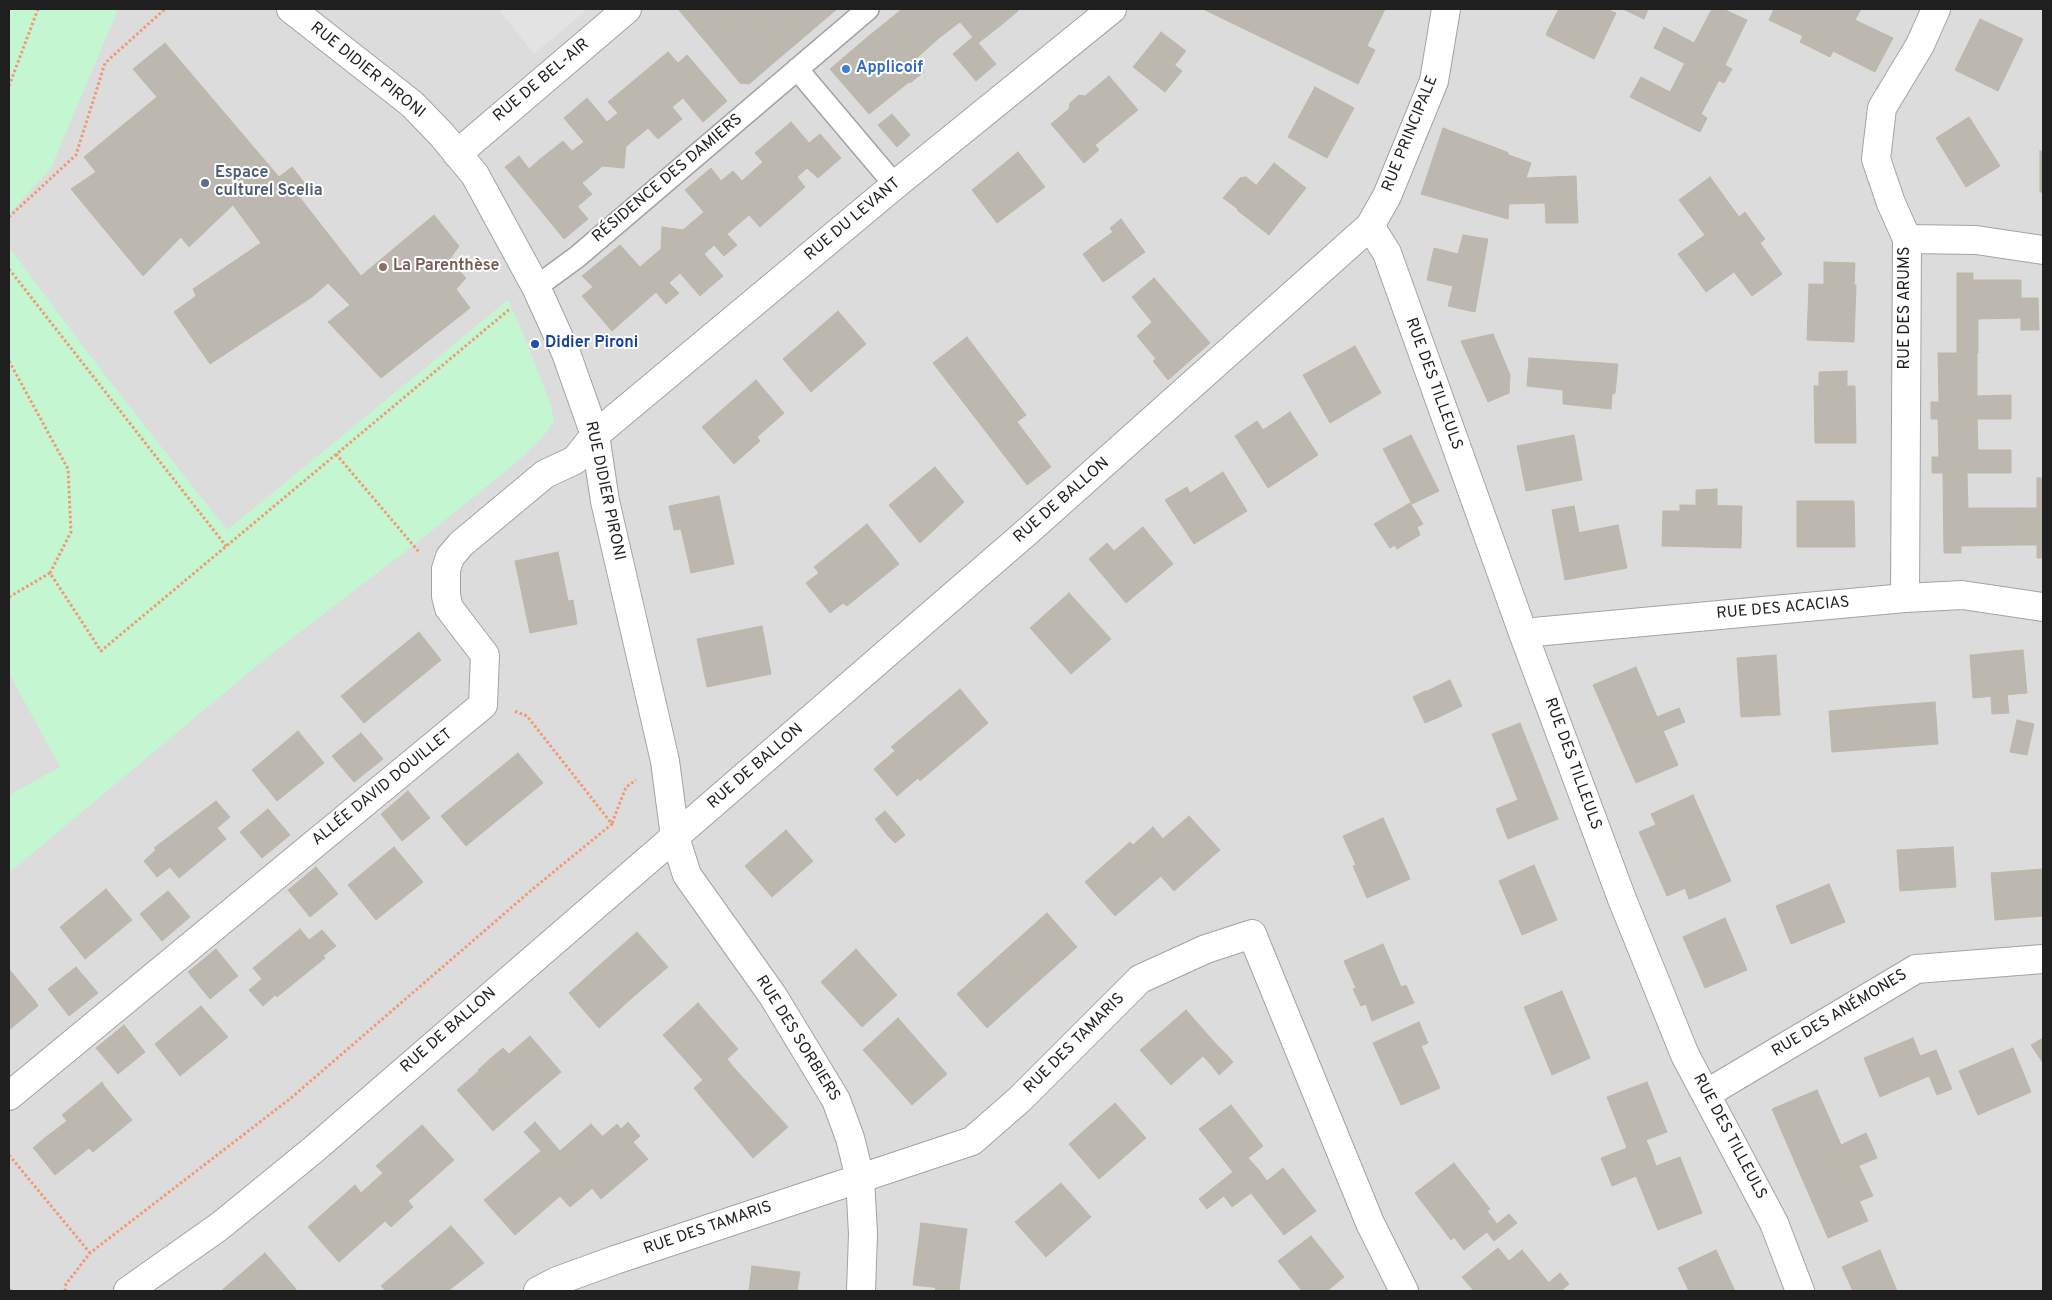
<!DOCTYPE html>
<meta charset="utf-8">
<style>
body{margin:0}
#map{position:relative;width:2052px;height:1300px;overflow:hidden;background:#efeee6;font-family:Overpass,sans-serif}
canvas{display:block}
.frame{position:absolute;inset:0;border:10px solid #1f1f1f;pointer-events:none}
</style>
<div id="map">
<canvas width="2052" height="1300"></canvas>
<div class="frame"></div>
</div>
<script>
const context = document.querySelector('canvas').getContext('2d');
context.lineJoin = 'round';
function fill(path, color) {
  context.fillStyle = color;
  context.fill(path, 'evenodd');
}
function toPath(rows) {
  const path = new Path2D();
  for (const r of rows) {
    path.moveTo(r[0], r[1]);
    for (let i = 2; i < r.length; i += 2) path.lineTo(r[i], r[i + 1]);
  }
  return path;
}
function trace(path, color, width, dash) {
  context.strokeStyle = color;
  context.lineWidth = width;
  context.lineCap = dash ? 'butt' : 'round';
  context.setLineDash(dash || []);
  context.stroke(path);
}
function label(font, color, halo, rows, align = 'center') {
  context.font = font + ' Overpass,sans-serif';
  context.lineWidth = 4;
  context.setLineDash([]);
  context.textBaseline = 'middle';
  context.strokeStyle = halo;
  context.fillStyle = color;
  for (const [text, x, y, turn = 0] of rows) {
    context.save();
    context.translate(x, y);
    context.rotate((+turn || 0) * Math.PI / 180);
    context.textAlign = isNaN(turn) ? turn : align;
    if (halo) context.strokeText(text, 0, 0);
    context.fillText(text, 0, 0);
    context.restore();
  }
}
const residential = toPath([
 [9,9,2043,9,2043,1291,9,1291]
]);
const park = toPath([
 [9,9,118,9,51,168,9,214],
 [9,247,108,379,227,530,508,300,523,333,551,406,554,421,542,438,518,461,419,541,266,658,9,873,9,795,60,767,9,673]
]);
const parking = toPath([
 [498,9,588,9,534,54]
]);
const building = toPath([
 [678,9,712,9,731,30,711,48,678,9],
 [712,9,745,9,750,14,731,30,712,9],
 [745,9,778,9,803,38,784,54,745,9],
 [778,9,814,9,824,20,803,38,778,9],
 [814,9,837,9,824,20,814,9],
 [902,9,914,9,939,38,920,55,890,19,902,9],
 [914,9,949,9,960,22,939,38,914,9],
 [949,9,985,9,1000,26,978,43,949,9],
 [985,9,1017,9,1019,10,1000,26,985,9],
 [1203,9,1385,9,1367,46,1375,50,1358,84,1203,9],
 [1559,9,1606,9,1616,13,1597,53,1548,30,1559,9],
 [1623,9,1648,9,1644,19,1623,9],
 [1712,9,1723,9,1747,20,1725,65,1732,69,1724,83,1654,48,1664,27,1694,43,1712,9],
 [1774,9,1834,9,1814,49,1800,42,1803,36,1769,20,1774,9],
 [1834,9,1861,9,1855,20,1893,38,1875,72,1833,51,1830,57,1814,49,1834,9],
 [750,14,784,54,749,84,740,83,711,48,750,14],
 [890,19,920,55,914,60,924,72,910,83,870,35,890,19],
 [1980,19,2023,39,1998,91,1955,70,1980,19],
 [1548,30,1597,53,1594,59,1546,35,1548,30],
 [1161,32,1186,51,1174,66,1150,46,1161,32],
 [870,35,909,82,889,98,850,52,870,35],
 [973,37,996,64,976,81,953,54,973,37],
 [165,43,279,177,292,167,306,185,297,194,361,276,434,215,459,246,449,260,466,278,456,289,470,308,381,378,328,322,350,305,328,283,312,297,210,364,174,312,196,296,193,289,261,243,233,205,189,247,181,237,143,276,71,189,96,172,84,157,157,97,133,69,165,43],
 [1150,46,1182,71,1165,92,1133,67,1150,46],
 [668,52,678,63,687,55,727,101,703,122,683,98,672,107,682,119,658,139,648,128,582,183,592,194,578,206,539,160,563,141,572,151,584,142,564,118,587,98,607,122,618,113,608,102,668,52],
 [850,52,889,98,869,114,830,69,850,52],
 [1685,63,1719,80,1701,114,1707,118,1700,132,1630,97,1641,77,1670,92,1685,63],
 [1109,76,1138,110,1095,145,1099,150,1084,163,1051,124,1069,109,1070,103,1079,95,1085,96,1109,76],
 [1315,87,1354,108,1327,158,1288,137,1315,87],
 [892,114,910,135,897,147,878,125,892,114],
 [1969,117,2000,166,1966,187,1936,138,1969,117],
 [791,122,809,143,820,134,841,158,818,178,807,168,797,177,805,187,760,227,749,215,727,234,737,245,724,256,714,245,704,254,723,276,700,296,680,273,669,283,679,293,666,304,656,292,612,331,582,296,593,287,582,276,620,245,640,267,704,212,685,190,711,168,721,181,733,171,742,181,763,162,755,153,791,122],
 [1443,128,1507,152,1509,155,1531,163,1526,178,1576,176,1577,202,1509,204,1508,219,1421,194,1443,128],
 [626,146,624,168,602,166,626,146],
 [2040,151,2043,151,2043,192,2040,192,2040,151],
 [1018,152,1045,187,997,223,972,190,1018,152],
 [519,156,529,169,539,160,588,219,564,239,505,167,519,156],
 [1274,163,1306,188,1269,235,1237,210,1274,163],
 [1246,177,1256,185,1238,209,1223,198,1240,178,1246,177],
 [1710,177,1739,217,1745,212,1755,226,1693,274,1678,254,1705,235,1679,200,1710,177],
 [1577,202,1578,223,1546,223,1545,203,1577,202],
 [1121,219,1145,252,1112,276,1091,248,1113,232,1110,228,1121,219],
 [1755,226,1765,239,1760,243,1782,274,1752,296,1734,272,1706,292,1693,274,1755,226],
 [662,227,683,230,661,249,662,227],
 [1463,235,1488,239,1475,312,1448,306,1453,286,1427,280,1434,248,1458,254,1463,235],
 [1091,248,1112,276,1103,282,1083,254,1091,248],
 [1824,262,1855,263,1854,285,1824,284,1824,262],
 [1957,273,1973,273,1973,280,2021,280,2021,298,2038,298,2039,330,2021,330,2021,318,1978,319,1978,353,1957,353,1957,273],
 [1154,278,1210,343,1168,380,1153,361,1156,359,1137,336,1152,322,1132,297,1154,278],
 [1809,284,1856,285,1854,342,1807,340,1809,284],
 [838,311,866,344,811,392,783,359,838,311],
 [1493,334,1510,375,1509,393,1488,402,1461,341,1493,334],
 [967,337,1026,415,1017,422,1051,467,1027,485,933,363,967,337],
 [1355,346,1381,393,1330,423,1303,375,1355,346],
 [1938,353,1977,353,1977,396,2011,395,2011,419,1931,419,1931,402,1939,402,1938,353],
 [1529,358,1618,364,1615,393,1612,394,1611,409,1563,404,1563,390,1527,386,1529,358],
 [1847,371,1847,386,1819,386,1819,372,1847,371],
 [756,380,784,413,757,437,760,441,734,464,702,427,756,380],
 [1814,386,1855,386,1856,443,1815,443,1814,386],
 [1290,412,1318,455,1268,488,1235,436,1257,421,1263,430,1290,412],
 [1938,419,1977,419,1978,450,2011,450,2011,473,1932,473,1932,457,1939,457,1938,419],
 [1411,435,1439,491,1412,504,1383,449,1411,435],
 [1574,435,1582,480,1526,491,1517,446,1574,435],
 [935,467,964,502,920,543,889,505,935,467],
 [1223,472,1247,511,1194,544,1165,500,1187,487,1190,493,1223,472],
 [1943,473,1967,473,1968,508,2017,508,2018,545,1961,546,1961,553,1944,553,1943,473],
 [2037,478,2043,478,2043,558,2037,558,2037,478],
 [1717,489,1717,506,1696,505,1696,490,1717,489],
 [719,496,734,564,691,573,681,529,674,530,669,506,719,496],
 [1797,501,1854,501,1855,547,1797,547,1797,501],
 [1410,503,1423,524,1417,527,1420,535,1397,549,1395,545,1390,548,1374,524,1410,503],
 [1680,505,1742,506,1741,548,1662,546,1663,511,1680,511,1680,505],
 [1574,506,1579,533,1557,537,1552,510,1574,506],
 [2017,508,2037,508,2037,545,2018,545,2017,508],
 [867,524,899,564,847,606,843,603,830,613,806,583,819,573,814,567,867,524],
 [1618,525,1627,568,1565,580,1557,537,1618,525],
 [1143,527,1173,564,1126,603,1089,559,1107,543,1114,551,1143,527],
 [558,552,568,601,573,600,577,624,530,633,515,561,558,552],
 [1069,593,1111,639,1071,674,1030,628,1069,593],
 [762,626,771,674,707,687,697,639,762,626],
 [419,632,441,660,364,723,341,696,419,632],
 [2023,650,2027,693,1973,698,1970,655,2023,650],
 [1776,655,1780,715,1741,717,1737,658,1776,655],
 [1636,667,1657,717,1615,735,1593,685,1636,667],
 [1450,680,1462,706,1437,718,1425,692,1450,680],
 [960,689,988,723,920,781,918,778,897,796,874,769,895,751,891,747,960,689],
 [1425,691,1437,718,1425,723,1413,697,1425,691],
 [2007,695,2009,713,1992,714,1991,696,2007,695],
 [1935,702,1938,744,1886,748,1884,706,1935,702],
 [1884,706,1886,748,1832,752,1829,711,1884,706],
 [1679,708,1685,722,1663,731,1657,717,1679,708],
 [1657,717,1678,765,1636,783,1615,735,1657,717],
 [2017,720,2034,724,2027,755,2010,752,2017,720],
 [1520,723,1558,819,1508,839,1496,809,1518,800,1492,734,1520,723],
 [298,731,324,763,277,801,252,770,298,731],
 [361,733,383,759,354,782,332,756,361,733],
 [518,753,543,783,466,846,441,816,518,753],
 [408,791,430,818,402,841,381,814,408,791],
 [1693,795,1712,838,1653,864,1639,832,1665,821,1660,810,1693,795],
 [216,801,230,817,217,828,226,839,179,878,170,867,157,877,144,861,156,850,154,848,216,801],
 [268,809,290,835,262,858,240,832,268,809],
 [1660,810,1665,821,1656,825,1651,814,1660,810],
 [885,811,899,827,888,836,875,819,885,811],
 [1189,816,1220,850,1174,891,1143,856,1189,816],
 [1383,818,1410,879,1367,898,1353,866,1356,865,1343,836,1383,818],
 [899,827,905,835,895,843,888,836,899,827],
 [1153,827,1163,839,1143,856,1133,845,1153,827],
 [786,830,813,861,772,897,745,866,786,830],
 [1712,838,1731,881,1697,896,1692,885,1667,896,1653,864,1712,838],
 [1130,842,1161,876,1115,916,1085,882,1130,842],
 [394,847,423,882,376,920,348,885,394,847],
 [1953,847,1956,887,1900,891,1897,850,1953,847],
 [1534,865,1557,920,1522,935,1499,881,1534,865],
 [316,867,338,894,310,917,288,890,316,867],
 [2043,869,2043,916,1995,920,1991,873,2043,869],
 [1829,884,1845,922,1791,944,1776,906,1829,884],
 [1692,885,1697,896,1689,899,1685,888,1692,885],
 [106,889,132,920,85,959,60,927,106,889],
 [168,891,190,917,162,941,140,914,168,891],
 [1047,913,1077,947,1031,988,1001,954,1047,913],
 [1725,918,1747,970,1705,988,1683,937,1725,918],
 [300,929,309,940,322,930,336,946,323,956,325,958,277,997,275,995,263,1006,249,990,262,979,253,968,300,929],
 [637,932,668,967,633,997,603,962,637,932],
 [1383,944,1401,987,1406,985,1414,1003,1372,1021,1366,1004,1361,1006,1353,989,1356,988,1344,961,1383,944],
 [216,949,238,976,210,999,188,972,216,949],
 [856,949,897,995,862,1027,821,982,856,949],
 [1001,954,1031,988,987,1028,957,994,1001,954],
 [603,962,633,997,599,1028,569,993,603,962],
 [76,967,98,993,69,1016,48,989,76,967],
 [9,969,35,1001,9,1022,9,969],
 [1562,991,1590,1058,1552,1075,1524,1007,1562,991],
 [35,1001,38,1006,9,1030,9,1022,35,1001],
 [698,1003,738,1049,727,1059,735,1069,702,1098,694,1088,703,1080,663,1035,698,1003],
 [201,1006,228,1037,180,1076,155,1044,201,1006],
 [1186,1010,1216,1044,1171,1085,1140,1050,1186,1010],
 [898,1018,947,1074,912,1105,863,1050,898,1018],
 [1419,1022,1428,1043,1421,1046,1440,1088,1401,1105,1373,1043,1419,1022],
 [124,1025,145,1052,118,1074,96,1048,124,1025],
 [530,1036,561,1072,527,1101,490,1059,503,1048,509,1054,530,1036],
 [1913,1038,1920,1056,1936,1050,1952,1089,1937,1095,1929,1076,1880,1097,1864,1058,1913,1038],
 [2043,1038,2043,1063,2031,1045,2043,1038],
 [1216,1044,1227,1055,1213,1067,1203,1056,1216,1044],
 [2013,1048,2031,1092,1978,1115,1959,1071,2013,1048],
 [1227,1055,1233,1062,1219,1075,1213,1067,1227,1055],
 [490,1059,497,1068,485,1078,478,1070,490,1059],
 [497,1068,527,1101,493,1131,457,1090,479,1071,485,1078,497,1068],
 [735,1069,788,1127,753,1158,702,1098,735,1069],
 [102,1082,104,1086,65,1117,69,1123,48,1140,46,1137,67,1121,62,1115,102,1082],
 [1647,1082,1667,1132,1646,1140,1652,1154,1607,1173,1601,1158,1627,1148,1607,1097,1647,1082],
 [104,1086,132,1120,93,1152,89,1148,55,1175,36,1151,69,1123,65,1117,104,1086],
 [1817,1090,1841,1145,1866,1133,1872,1146,1801,1176,1772,1109,1817,1090],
 [1115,1103,1146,1138,1099,1179,1069,1144,1115,1103],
 [1231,1105,1263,1146,1248,1158,1258,1169,1207,1209,1199,1199,1233,1172,1199,1129,1231,1105],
 [535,1122,571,1164,617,1124,621,1129,628,1122,640,1136,633,1142,648,1159,601,1199,592,1188,582,1197,524,1132,535,1122],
 [591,1124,603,1137,571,1164,560,1151,591,1124],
 [422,1125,454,1160,408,1201,413,1207,402,1217,372,1183,383,1173,376,1166,422,1125],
 [46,1137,48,1140,36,1151,33,1148,46,1137],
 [1872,1146,1877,1158,1846,1171,1868,1221,1828,1238,1801,1176,1872,1146],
 [541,1151,582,1197,570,1207,560,1196,515,1235,484,1200,541,1151],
 [1652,1154,1656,1166,1680,1157,1702,1213,1658,1230,1636,1176,1612,1186,1607,1173,1652,1154],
 [1454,1163,1490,1209,1487,1211,1497,1224,1464,1250,1454,1237,1451,1240,1415,1193,1454,1163],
 [1859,1166,1873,1196,1860,1201,1846,1171,1859,1166],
 [1283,1168,1316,1211,1284,1235,1251,1193,1232,1207,1224,1196,1258,1169,1267,1181,1283,1168],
 [372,1183,402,1217,391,1227,385,1221,339,1262,308,1227,355,1185,361,1193,372,1183],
 [1061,1183,1091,1217,1046,1257,1015,1222,1061,1183],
 [1509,1214,1517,1223,1494,1241,1487,1232,1509,1214],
 [921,1223,967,1229,959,1290,913,1285,921,1223],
 [451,1226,484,1263,449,1290,417,1255,451,1226],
 [1311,1236,1344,1277,1327,1291,1302,1291,1278,1261,1311,1236],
 [1498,1248,1509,1261,1534,1291,1474,1291,1462,1277,1498,1248],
 [1522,1250,1549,1283,1539,1291,1534,1291,1509,1261,1522,1250],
 [1716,1250,1735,1291,1689,1291,1678,1268,1716,1250],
 [1880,1250,1897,1291,1853,1291,1842,1267,1880,1250],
 [265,1253,296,1289,294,1291,221,1291,265,1253],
 [417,1255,449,1290,450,1291,386,1291,381,1286,417,1255],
 [752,1266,800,1272,797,1291,749,1291,752,1266],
 [1560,1273,1569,1284,1561,1291,1539,1291,1560,1273],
 [936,1288,959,1290,967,1291,935,1291,936,1288]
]);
const path = toPath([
 [9,86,38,9],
 [9,217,76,155,105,63,165,9],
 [9,269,226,546],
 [9,361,68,469,71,532,50,573],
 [336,454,419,552],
 [9,597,50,573,101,651,511,308],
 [612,823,626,787,636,780],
 [9,1155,90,1253],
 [9,1289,11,1291],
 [65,1291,66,1284,90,1253,291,1098,534,888,612,824,527,716,514,711]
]);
const pedestrian = toPath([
 [797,69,895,185],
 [536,287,577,257,868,9]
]);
const minor = toPath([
 [291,9,412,104,442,135,475,175,536,287,566,353,595,435,605,501,665,761,675,837,687,875,773,996,836,1100,850,1138,860,1178,863,1234,861,1291],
 [457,154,627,9],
 [1370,226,1387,253,1523,633,1622,899,1685,1055,1774,1223,1800,1291],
 [1907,239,1976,240,2043,250],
 [1905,598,1907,239,1891,203,1876,159,1882,108,1920,45,1936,9],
 [1523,633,1905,598,1962,595,2043,607],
 [1706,1094,1916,969,2043,959],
 [9,1096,483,705,485,655,449,608,446,596,446,569,450,557,461,544,545,474,575,460,595,435,895,185,1112,9],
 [538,1291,557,1281,615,1260,972,1141,1020,1099,1140,979,1206,949,1252,934,1370,1223,1404,1291]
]);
const tertiary = toPath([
 [128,1291,220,1226,313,1150,1028,531,1370,226,1387,196,1434,81,1446,9]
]);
const markers = [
 [846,69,5,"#3f7fe0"],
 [205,183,5,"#5c6f8a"],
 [383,267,5,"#8d6e63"],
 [535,344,5,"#1a4fb4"]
];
const shopNames = [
 ["Applicoif",856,69]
];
const streetNames = [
 ["RUE DIDIER PIRONI",367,71,39],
 ["RUE DE BEL-AIR",542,81,-40],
 ["RUE PRINCIPALE",1411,134,-68],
 ["RÉSIDENCE DES DAMIERS",668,179,-40],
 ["RUE DU LEVANT",853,220,-40],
 ["RUE DES ARUMS",1906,308,-90],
 ["RUE DES TILLEULS",1433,384,70],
 ["RUE DIDIER PIRONI",604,491,78],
 ["RUE DE BALLON",1062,501,-41],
 ["RUE DES ACACIAS",1783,609,-5],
 ["RUE DES TILLEULS",1572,764,70],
 ["RUE DE BALLON",756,767,-41],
 ["ALLÉE DAVID DOUILLET",383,788,-39],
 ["RUE DES ANÉMONES",1840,1014,-31],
 ["RUE DE BALLON",449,1031,-41],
 ["RUE DES SORBIERS",797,1039,58],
 ["RUE DES TAMARIS",1075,1044,-45],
 ["RUE DES TILLEULS",1729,1137,62],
 ["RUE DES TAMARIS",708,1229,-19]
];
const serviceNames = [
 ["Espace",215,174],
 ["culturel Scelia",215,192]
];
const educationNames = [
 ["La Parenthèse",393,267]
];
const transitNames = [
 ["Didier Pironi",545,344]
];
fill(residential, '#dddcdc');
fill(park, '#c5f6d2');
fill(parking, '#e3e3e3');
fill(building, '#bcb7af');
trace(building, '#c0b7a9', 1);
trace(pedestrian, '#a3a3a3', 24);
trace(minor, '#a3a3a3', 30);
trace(tertiary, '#a3a3a3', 30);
trace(path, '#f29874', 3, [2.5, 2.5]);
trace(pedestrian, '#fff', 21);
trace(minor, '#fff', 28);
trace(tertiary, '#fff', 28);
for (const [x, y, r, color] of markers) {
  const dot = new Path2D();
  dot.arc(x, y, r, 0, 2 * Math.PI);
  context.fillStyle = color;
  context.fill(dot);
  trace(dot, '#fff', 2);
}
label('bold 16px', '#366cbe', '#fff', shopNames, 'left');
label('16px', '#1f1f1f', '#fff', streetNames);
label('bold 16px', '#4e5e75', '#fff', serviceNames, 'left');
label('bold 16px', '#785e54', '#fff', educationNames, 'left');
label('bold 16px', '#164399', '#fff', transitNames, 'left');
</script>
